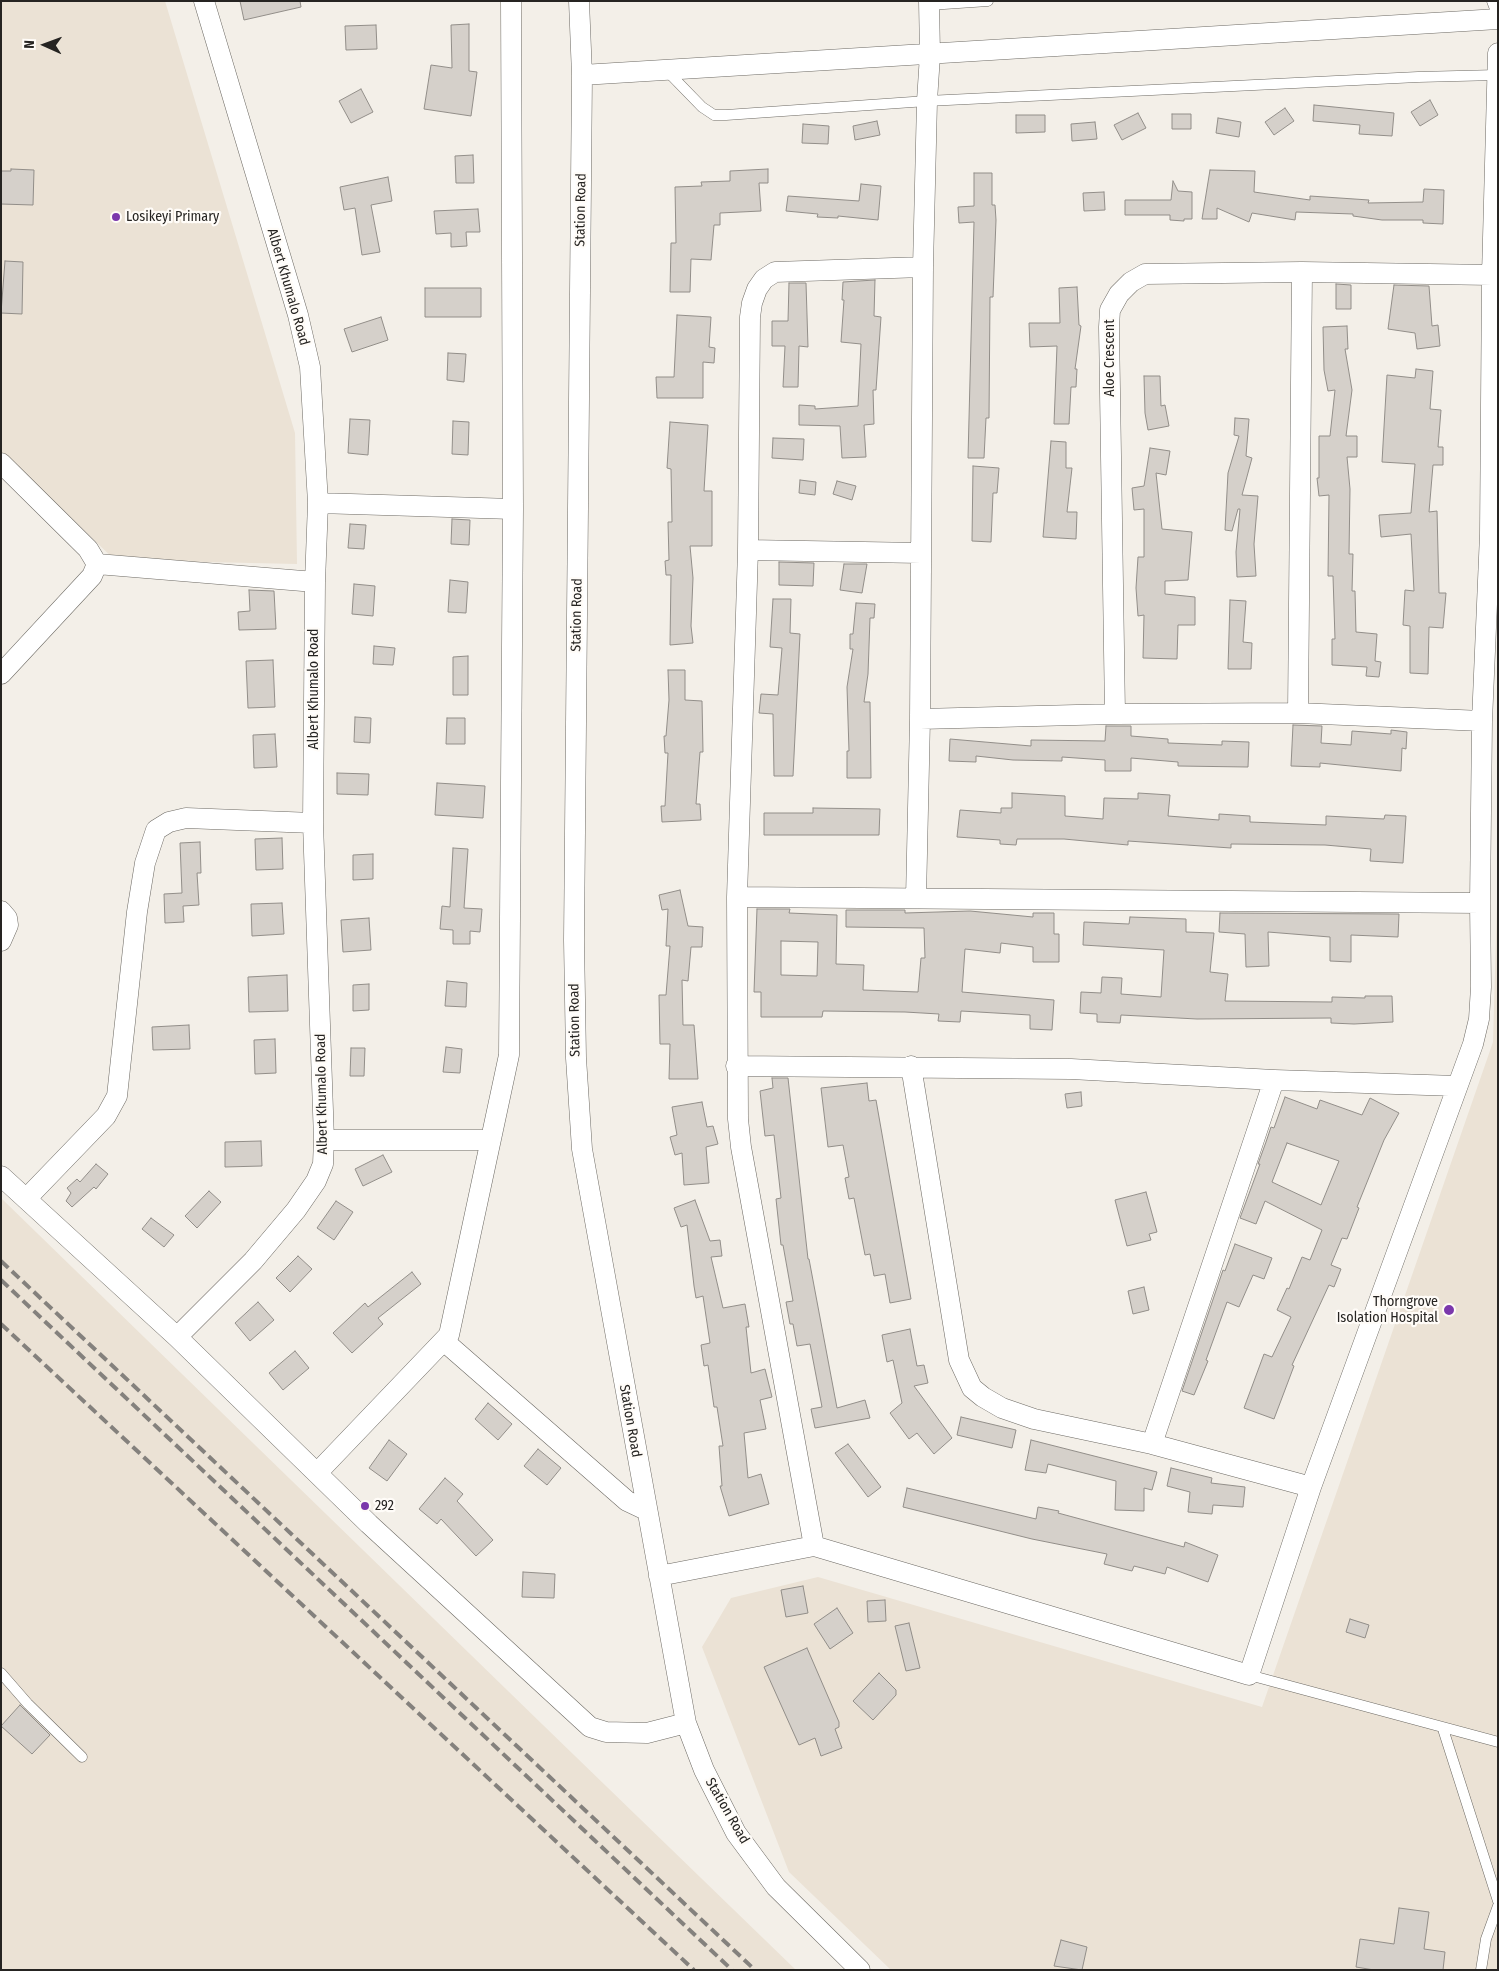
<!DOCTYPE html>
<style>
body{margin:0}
#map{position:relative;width:1499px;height:1971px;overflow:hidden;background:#f3efe8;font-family:"Fira Sans Condensed",sans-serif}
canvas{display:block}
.frame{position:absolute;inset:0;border:2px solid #262422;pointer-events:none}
.north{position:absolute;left:20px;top:20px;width:50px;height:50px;-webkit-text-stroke:4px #fffcf8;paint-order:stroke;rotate:272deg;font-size:14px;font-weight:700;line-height:20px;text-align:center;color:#262422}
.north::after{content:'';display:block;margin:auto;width:18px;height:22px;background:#262422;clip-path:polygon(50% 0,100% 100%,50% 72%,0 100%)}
</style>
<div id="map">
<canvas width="1499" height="1971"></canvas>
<div class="frame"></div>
<div class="north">N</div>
</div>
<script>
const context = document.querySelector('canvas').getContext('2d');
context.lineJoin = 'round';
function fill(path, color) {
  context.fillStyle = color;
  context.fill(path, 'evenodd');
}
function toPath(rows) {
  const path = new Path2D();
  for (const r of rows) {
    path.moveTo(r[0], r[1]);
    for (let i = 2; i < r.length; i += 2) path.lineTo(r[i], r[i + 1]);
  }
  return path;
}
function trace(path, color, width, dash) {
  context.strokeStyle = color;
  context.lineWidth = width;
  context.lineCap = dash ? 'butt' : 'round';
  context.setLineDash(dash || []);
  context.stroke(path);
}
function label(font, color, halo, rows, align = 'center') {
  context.font = font + ' "Fira Sans Condensed",sans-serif';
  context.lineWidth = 4.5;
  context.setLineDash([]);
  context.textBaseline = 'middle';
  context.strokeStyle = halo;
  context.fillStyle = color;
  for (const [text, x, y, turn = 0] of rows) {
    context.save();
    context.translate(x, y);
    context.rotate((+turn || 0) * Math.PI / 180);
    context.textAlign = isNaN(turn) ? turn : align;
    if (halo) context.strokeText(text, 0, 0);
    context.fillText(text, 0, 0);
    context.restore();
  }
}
const built = toPath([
 [1,1,165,1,295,433,297,564,115,560,1,452],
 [1498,868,1498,1970,891,1970,789,1872,702,1647,731,1598,818,1577,1262,1707,1493,1042],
 [1,1198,543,1725,796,1970,1,1970]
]);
const building = toPath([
 [240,1,300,1,301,7,244,20,240,1],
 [469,24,469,71,477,72,471,116,424,109,431,65,452,68,451,25,469,24],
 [376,25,377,49,346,50,345,26,376,25],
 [361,89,373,112,351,123,339,101,361,89],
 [1430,100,1438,115,1420,126,1411,112,1430,100],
 [1314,105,1394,113,1392,136,1359,134,1360,125,1313,121,1314,105],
 [1285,108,1294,121,1274,135,1265,122,1285,108],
 [1138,113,1146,128,1122,140,1114,125,1138,113],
 [1172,114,1191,114,1191,129,1172,129,1172,114],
 [1016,115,1045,115,1045,132,1016,133,1016,115],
 [1218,118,1241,122,1239,137,1216,133,1218,118],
 [877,121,880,135,855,140,853,126,877,121],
 [1095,122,1097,139,1072,141,1071,124,1095,122],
 [803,124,829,126,828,144,802,143,803,124],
 [473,155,474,183,456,183,455,156,473,155],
 [11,169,34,170,33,205,1,204,1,171,11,171,11,169],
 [768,169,768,183,759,183,761,211,720,213,720,225,714,225,711,260,691,259,690,292,670,292,671,243,676,243,675,187,702,186,701,182,730,181,730,171,768,169],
 [1210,170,1255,171,1254,192,1310,200,1310,196,1369,200,1368,203,1423,202,1424,189,1444,190,1443,224,1423,223,1423,220,1382,220,1353,216,1353,214,1296,212,1295,220,1252,213,1249,222,1217,208,1217,219,1202,219,1210,170],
 [974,173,992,173,992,205,995,205,996,220,993,297,990,297,989,418,986,418,984,458,968,458,974,222,959,223,958,207,974,206,974,173],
 [388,177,392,201,371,205,380,252,362,255,355,208,344,210,340,187,388,177],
 [1173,181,1178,191,1192,192,1192,219,1184,219,1184,221,1170,220,1170,215,1125,215,1125,200,1171,200,1173,181],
 [861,184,881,186,878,220,838,216,838,218,817,217,818,214,786,211,788,196,859,201,861,184],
 [1104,192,1105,210,1084,211,1083,193,1104,192],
 [478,209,480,232,466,232,467,246,451,247,451,233,436,234,434,211,478,209],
 [5,261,23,262,22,314,1,313,5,261],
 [875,280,874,316,881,317,876,390,873,390,874,424,864,425,866,457,842,458,840,426,799,425,799,405,815,406,815,409,858,406,861,344,841,342,844,300,842,300,843,282,875,280],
 [789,283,806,283,808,347,799,346,798,387,783,387,785,346,772,346,772,321,788,321,789,283],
 [1336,284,1351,285,1351,309,1336,309,1336,284],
 [1394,285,1429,286,1432,326,1438,325,1440,346,1417,349,1415,333,1388,329,1394,285],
 [1077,287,1079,325,1081,326,1075,369,1077,369,1076,387,1071,387,1069,424,1054,424,1057,346,1030,347,1029,323,1060,323,1059,288,1077,287],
 [425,288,481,288,481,317,425,317,425,288],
 [677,315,711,317,709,347,715,348,714,363,703,362,703,398,657,398,656,377,674,377,677,315],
 [381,317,388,340,352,352,344,329,381,317],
 [1347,326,1348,349,1345,349,1352,390,1346,436,1357,436,1357,457,1347,457,1350,489,1349,554,1353,554,1352,591,1355,591,1356,632,1377,634,1375,661,1381,662,1379,677,1366,676,1367,667,1332,665,1332,639,1335,639,1333,576,1328,576,1329,495,1319,496,1317,478,1319,478,1319,436,1330,436,1335,390,1328,391,1324,370,1323,327,1347,326],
 [448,353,466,354,464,382,447,380,448,353],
 [1416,369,1433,371,1430,409,1441,410,1438,447,1443,447,1443,465,1433,465,1429,512,1437,511,1439,593,1446,593,1443,628,1429,627,1428,674,1410,673,1410,626,1403,625,1405,590,1414,591,1411,534,1381,537,1379,515,1411,513,1415,464,1382,462,1387,375,1415,378,1416,369],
 [1144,376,1160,376,1161,406,1165,405,1169,426,1148,430,1145,413,1144,376],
 [1235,418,1249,419,1246,456,1252,458,1242,495,1258,496,1254,544,1256,576,1237,577,1236,552,1240,509,1238,509,1232,531,1225,530,1228,473,1239,436,1234,435,1235,418],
 [350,419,370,420,368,455,348,453,350,419],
 [453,421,469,422,468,455,452,454,453,421],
 [670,422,708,425,704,491,712,491,712,546,690,546,693,578,691,626,693,643,670,645,671,575,666,575,665,561,669,560,668,522,672,522,671,469,667,468,670,422],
 [773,438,804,439,803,460,772,458,773,438],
 [1051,441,1066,442,1066,468,1072,468,1067,512,1077,512,1076,539,1043,537,1051,441],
 [1150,448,1170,451,1166,475,1156,473,1162,529,1192,532,1188,580,1165,581,1165,594,1195,597,1195,625,1178,625,1177,659,1143,658,1144,615,1138,616,1136,588,1138,557,1144,557,1144,509,1134,510,1132,488,1144,486,1150,448],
 [973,466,999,468,997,493,993,493,991,542,972,541,973,466],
 [800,480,816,482,815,495,799,493,800,480],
 [837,481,856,486,852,500,833,494,837,481],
 [452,519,470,520,469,545,451,544,452,519],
 [350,524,366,525,364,549,348,548,350,524],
 [779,562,814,563,813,586,779,585,779,562],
 [844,564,867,564,862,593,840,590,844,564],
 [450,580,468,582,466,613,448,612,450,580],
 [354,584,375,586,373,616,352,614,354,584],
 [249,590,274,591,276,629,239,630,238,612,250,611,249,590],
 [773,599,791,599,790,633,800,634,793,776,774,776,773,714,759,713,761,694,778,695,782,648,770,647,773,599],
 [1230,600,1246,601,1243,642,1252,643,1251,669,1228,669,1230,600],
 [856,603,875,604,874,618,870,618,868,674,864,702,870,702,871,778,847,778,847,751,849,751,847,687,853,649,850,649,850,634,853,634,856,603],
 [374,646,395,648,393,665,373,664,374,646],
 [468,656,468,695,453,695,453,657,468,656],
 [273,660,275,707,248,708,246,661,273,660],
 [668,670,685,670,685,700,702,701,703,752,700,752,696,804,700,804,701,820,662,822,661,806,665,806,668,753,665,753,664,736,666,736,669,700,668,670],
 [355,717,371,718,370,743,354,742,355,717],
 [447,718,465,718,465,744,446,744,447,718],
 [1293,725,1322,726,1321,743,1351,745,1352,731,1391,734,1391,730,1407,732,1406,749,1402,748,1401,771,1320,763,1320,767,1291,766,1293,725],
 [1106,726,1131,726,1131,736,1168,739,1168,743,1222,745,1222,741,1249,742,1248,767,1178,766,1178,762,1131,758,1131,771,1105,771,1105,760,1062,757,1062,761,1013,760,976,756,976,762,949,761,950,739,1031,746,1031,740,1105,741,1106,726],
 [275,734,277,767,254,768,253,735,275,734],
 [337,773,369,774,368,795,337,794,337,773],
 [437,783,485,786,483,818,435,815,437,783],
 [1012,793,1065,796,1065,816,1103,819,1104,798,1138,799,1138,793,1170,795,1168,816,1219,820,1219,814,1250,816,1250,822,1326,825,1326,816,1384,819,1385,815,1406,816,1403,863,1370,861,1371,849,1325,845,1231,844,1231,848,1128,841,1128,845,1064,839,1017,839,1016,845,1000,844,1000,840,957,837,960,810,1001,813,1001,808,1012,808,1012,793],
 [813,808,880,809,879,835,764,835,764,813,813,813,813,808],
 [282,838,283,869,256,870,255,839,282,838],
 [200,842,201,873,197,873,199,905,183,906,184,922,165,923,164,894,182,893,180,843,200,842],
 [453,848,468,849,464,908,482,909,480,932,470,931,470,944,453,944,453,930,440,929,442,906,450,907,453,848],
 [373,854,373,879,353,880,353,855,373,854],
 [680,890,688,926,703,927,702,947,691,947,688,981,682,980,683,1025,694,1025,698,1079,669,1079,670,1044,660,1044,659,995,666,995,670,946,666,946,668,909,662,910,659,895,680,890],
 [282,903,284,934,252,936,251,904,282,903],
 [757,909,790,909,789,913,837,915,836,964,864,965,863,990,918,992,921,958,925,958,924,928,846,927,846,910,905,910,905,913,970,911,1033,917,1033,913,1054,913,1054,934,1059,934,1059,962,1033,962,1033,947,1001,943,1000,953,965,949,962,992,1054,1000,1052,1030,1030,1029,1030,1015,961,1011,960,1022,938,1021,939,1014,905,1012,823,1011,822,1017,761,1017,761,992,754,992,757,909],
 [781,941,818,942,817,976,781,975,781,941],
 [1220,913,1399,914,1398,937,1351,935,1351,962,1330,961,1330,937,1268,932,1269,966,1246,967,1245,934,1219,932,1220,913],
 [1130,917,1186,919,1186,932,1214,933,1210,972,1228,974,1225,1001,1332,1002,1332,997,1365,998,1365,996,1392,996,1393,1022,1354,1024,1331,1023,1331,1018,1197,1019,1121,1015,1120,1023,1097,1022,1097,1014,1080,1013,1081,992,1101,993,1102,977,1122,978,1121,994,1161,997,1164,950,1083,945,1084,922,1129,924,1130,917],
 [369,918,371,950,343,952,341,920,369,918],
 [287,975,288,1011,249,1012,248,977,287,975],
 [447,981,467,983,466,1007,445,1006,447,981],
 [369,984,369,1010,353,1011,353,985,369,984],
 [189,1025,190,1049,153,1050,152,1027,189,1025],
 [275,1039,276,1073,255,1074,254,1040,275,1039],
 [446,1047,462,1049,460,1073,443,1072,446,1047],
 [351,1048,365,1048,364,1076,350,1076,351,1048],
 [772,1078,788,1078,808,1259,809,1259,837,1408,865,1400,870,1418,815,1428,811,1409,822,1407,810,1344,797,1346,793,1324,790,1324,786,1302,793,1301,783,1245,781,1245,776,1199,781,1198,774,1135,765,1136,760,1091,773,1088,772,1078],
 [867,1083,869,1101,876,1100,911,1299,890,1303,885,1274,874,1276,870,1254,865,1255,854,1198,849,1199,845,1178,849,1177,843,1145,828,1147,821,1088,867,1083],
 [1081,1092,1082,1106,1067,1108,1065,1094,1081,1092],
 [1285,1097,1317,1109,1320,1100,1362,1115,1370,1098,1399,1113,1384,1140,1357,1207,1359,1208,1347,1239,1342,1238,1331,1265,1341,1269,1334,1287,1329,1285,1292,1365,1294,1366,1274,1419,1244,1408,1264,1354,1272,1357,1291,1317,1277,1310,1287,1288,1289,1289,1302,1257,1310,1260,1322,1230,1265,1201,1256,1224,1240,1218,1260,1164,1258,1164,1266,1142,1271,1127,1274,1128,1285,1097],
 [1287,1143,1339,1161,1321,1205,1272,1182,1287,1143],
 [702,1102,707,1127,713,1126,718,1144,706,1147,709,1183,684,1185,682,1153,675,1155,670,1137,677,1135,672,1107,702,1102],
 [261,1141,262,1166,225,1167,225,1142,261,1141],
 [383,1155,392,1172,363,1186,355,1169,383,1155],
 [96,1164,108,1174,96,1189,94,1187,72,1207,66,1201,71,1193,67,1188,77,1179,80,1182,96,1164],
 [209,1191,221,1202,197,1228,185,1216,209,1191],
 [1146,1192,1157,1232,1149,1234,1151,1240,1127,1246,1115,1200,1146,1192],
 [695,1200,710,1241,720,1240,722,1256,711,1257,723,1308,745,1304,749,1327,746,1327,751,1373,765,1369,772,1397,760,1400,766,1429,744,1433,748,1478,761,1474,769,1504,729,1516,720,1486,722,1486,719,1446,723,1446,717,1407,714,1407,708,1365,704,1366,701,1345,710,1343,703,1296,696,1298,694,1286,687,1225,681,1227,674,1208,695,1200],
 [336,1201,353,1212,334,1240,317,1228,336,1201],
 [151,1218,174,1235,164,1247,142,1229,151,1218],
 [1235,1244,1272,1258,1264,1279,1253,1275,1239,1307,1227,1302,1206,1360,1208,1361,1194,1395,1182,1391,1223,1270,1225,1271,1235,1244],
 [298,1256,312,1269,290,1292,276,1278,298,1256],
 [412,1272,421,1284,378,1318,383,1324,352,1353,333,1333,365,1303,368,1307,412,1272],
 [1144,1287,1149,1310,1133,1314,1128,1291,1144,1287],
 [258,1302,274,1320,250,1341,235,1323,258,1302],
 [910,1329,917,1366,924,1365,928,1383,914,1386,952,1438,934,1454,917,1433,909,1439,890,1413,902,1403,893,1360,887,1362,882,1335,910,1329],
 [295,1351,309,1368,283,1390,269,1373,295,1351],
 [488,1403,512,1424,498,1440,475,1419,488,1403],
 [961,1417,1016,1430,1012,1448,957,1435,961,1417],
 [389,1440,407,1454,387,1481,369,1468,389,1440],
 [1031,1440,1157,1472,1152,1490,1144,1488,1144,1511,1115,1510,1116,1481,1048,1464,1046,1473,1025,1470,1031,1440],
 [848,1444,881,1487,868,1497,835,1453,848,1444],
 [538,1449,561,1468,547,1485,524,1466,538,1449],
 [1171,1468,1212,1478,1211,1483,1245,1487,1243,1507,1213,1505,1212,1514,1188,1512,1190,1492,1167,1486,1171,1468],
 [445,1478,463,1494,457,1501,493,1540,476,1556,441,1519,437,1524,419,1509,445,1478],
 [907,1488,1036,1519,1038,1507,1059,1511,1058,1513,1184,1547,1185,1542,1218,1555,1208,1582,1167,1567,1165,1574,1134,1566,1132,1571,1104,1564,1107,1554,1032,1539,903,1507,907,1488],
 [523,1572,555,1574,554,1598,522,1597,523,1572],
 [803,1586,808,1613,786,1617,781,1590,803,1586],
 [885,1600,886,1621,868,1622,867,1601,885,1600],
 [837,1608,853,1633,830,1649,814,1624,837,1608],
 [1350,1619,1369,1625,1365,1638,1346,1632,1350,1619],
 [909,1623,920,1668,906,1671,895,1626,909,1623],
 [807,1648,839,1722,839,1727,835,1729,842,1748,821,1756,815,1738,799,1745,764,1667,807,1648],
 [879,1673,896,1690,896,1695,873,1720,853,1701,879,1673],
 [20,1705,50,1735,32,1754,1,1726,20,1705],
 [1399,1908,1429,1912,1424,1949,1445,1952,1443,1970,1374,1970,1356,1967,1360,1939,1394,1944,1399,1908],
 [1061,1940,1087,1947,1082,1970,1054,1966,1061,1940]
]);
const service = toPath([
 [1492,1,1498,17],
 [929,5,988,1],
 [667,71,702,107,714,115,726,115,927,101,1418,77,1497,75],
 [1,1673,28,1704,82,1757],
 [1249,1675,1498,1742],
 [1443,1729,1498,1901],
 [1481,1970,1486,1939,1498,1906]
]);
const minor = toPath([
 [579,1,582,75,574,940,576,1058,582,1149,686,1723,704,1770,736,1833,776,1887,860,1970],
 [582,75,1498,19],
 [1,463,88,549,97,564,315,582],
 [318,503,513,509],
 [748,550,921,553],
 [1,674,92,576,97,564],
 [1298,713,1302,272],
 [1115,714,1109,327,1110,310,1119,294,1131,282,1145,274,1302,272,1492,275],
 [920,719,1115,714,1298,713,1482,721],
 [737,897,1480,903],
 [916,898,920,719,923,267,927,101,930,55,929,1],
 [1,911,7,918,8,925,1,941],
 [736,1066,1071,1069,1274,1080,1457,1086],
 [911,1066,959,1360,972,1388,983,1397,1002,1408,1034,1419,1152,1444,1311,1487],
 [324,1140,490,1140],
 [1,1176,177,1337,369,1524,590,1727,606,1732,647,1733,686,1723],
 [26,1199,106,1116,117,1096,137,912,145,863,156,830,169,822,186,818,313,823],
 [177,1337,253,1261,296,1210,316,1181,323,1164,324,1140,313,823,315,582,318,503,310,367,298,315,204,1],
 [445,1342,627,1501,646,1510],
 [1152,1444,1274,1080],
 [318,1472,449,1335,509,1055,513,509,511,1],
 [814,1546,741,1147,738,1119,737,897,748,550,750,317,752,303,757,289,764,279,775,272,923,267],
 [659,1576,814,1546,1249,1675,1311,1487,1473,1044,1479,1019,1481,987,1480,903,1482,721,1490,534,1492,275,1498,53]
]);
const rail = toPath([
 [1,1261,755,1970],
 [1,1280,732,1970],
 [1,1324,694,1970]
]);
const markers = [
 [116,217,5,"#7b38ac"],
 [1449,1310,6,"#7b38ac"],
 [365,1506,5,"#7b38ac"]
];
const streetNames = [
 ["Station Road",581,210,-89],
 ["Albert Khumalo Road",288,287,74],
 ["Aloe Crescent",1110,358,-90],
 ["Station Road",577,615,-89],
 ["Albert Khumalo Road",314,689,-90],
 ["Station Road",575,1020,-91],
 ["Albert Khumalo Road",322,1094,-91],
 ["Station Road",630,1421,80],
 ["Station Road",727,1811,60]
];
const poiNames = [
 ["Losikeyi Primary",126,217],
 ["Thorngrove",1438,1302,"right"],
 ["Isolation Hospital",1438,1318,"right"],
 ["292",375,1506]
];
fill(built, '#ebe2d5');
fill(building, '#d5d0ca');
trace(building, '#928e89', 1);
trace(service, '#6d6a64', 11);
trace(minor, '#6d6a64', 21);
trace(service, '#fff', 10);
trace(minor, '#fff', 20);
trace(rail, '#84817d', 4, [10, 5]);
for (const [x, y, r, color] of markers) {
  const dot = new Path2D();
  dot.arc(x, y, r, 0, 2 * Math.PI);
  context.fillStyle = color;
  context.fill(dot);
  trace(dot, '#fffcf8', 2);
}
label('14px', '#262422', '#fffcf8', streetNames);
label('14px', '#262422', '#fffcf8', poiNames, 'left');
</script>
